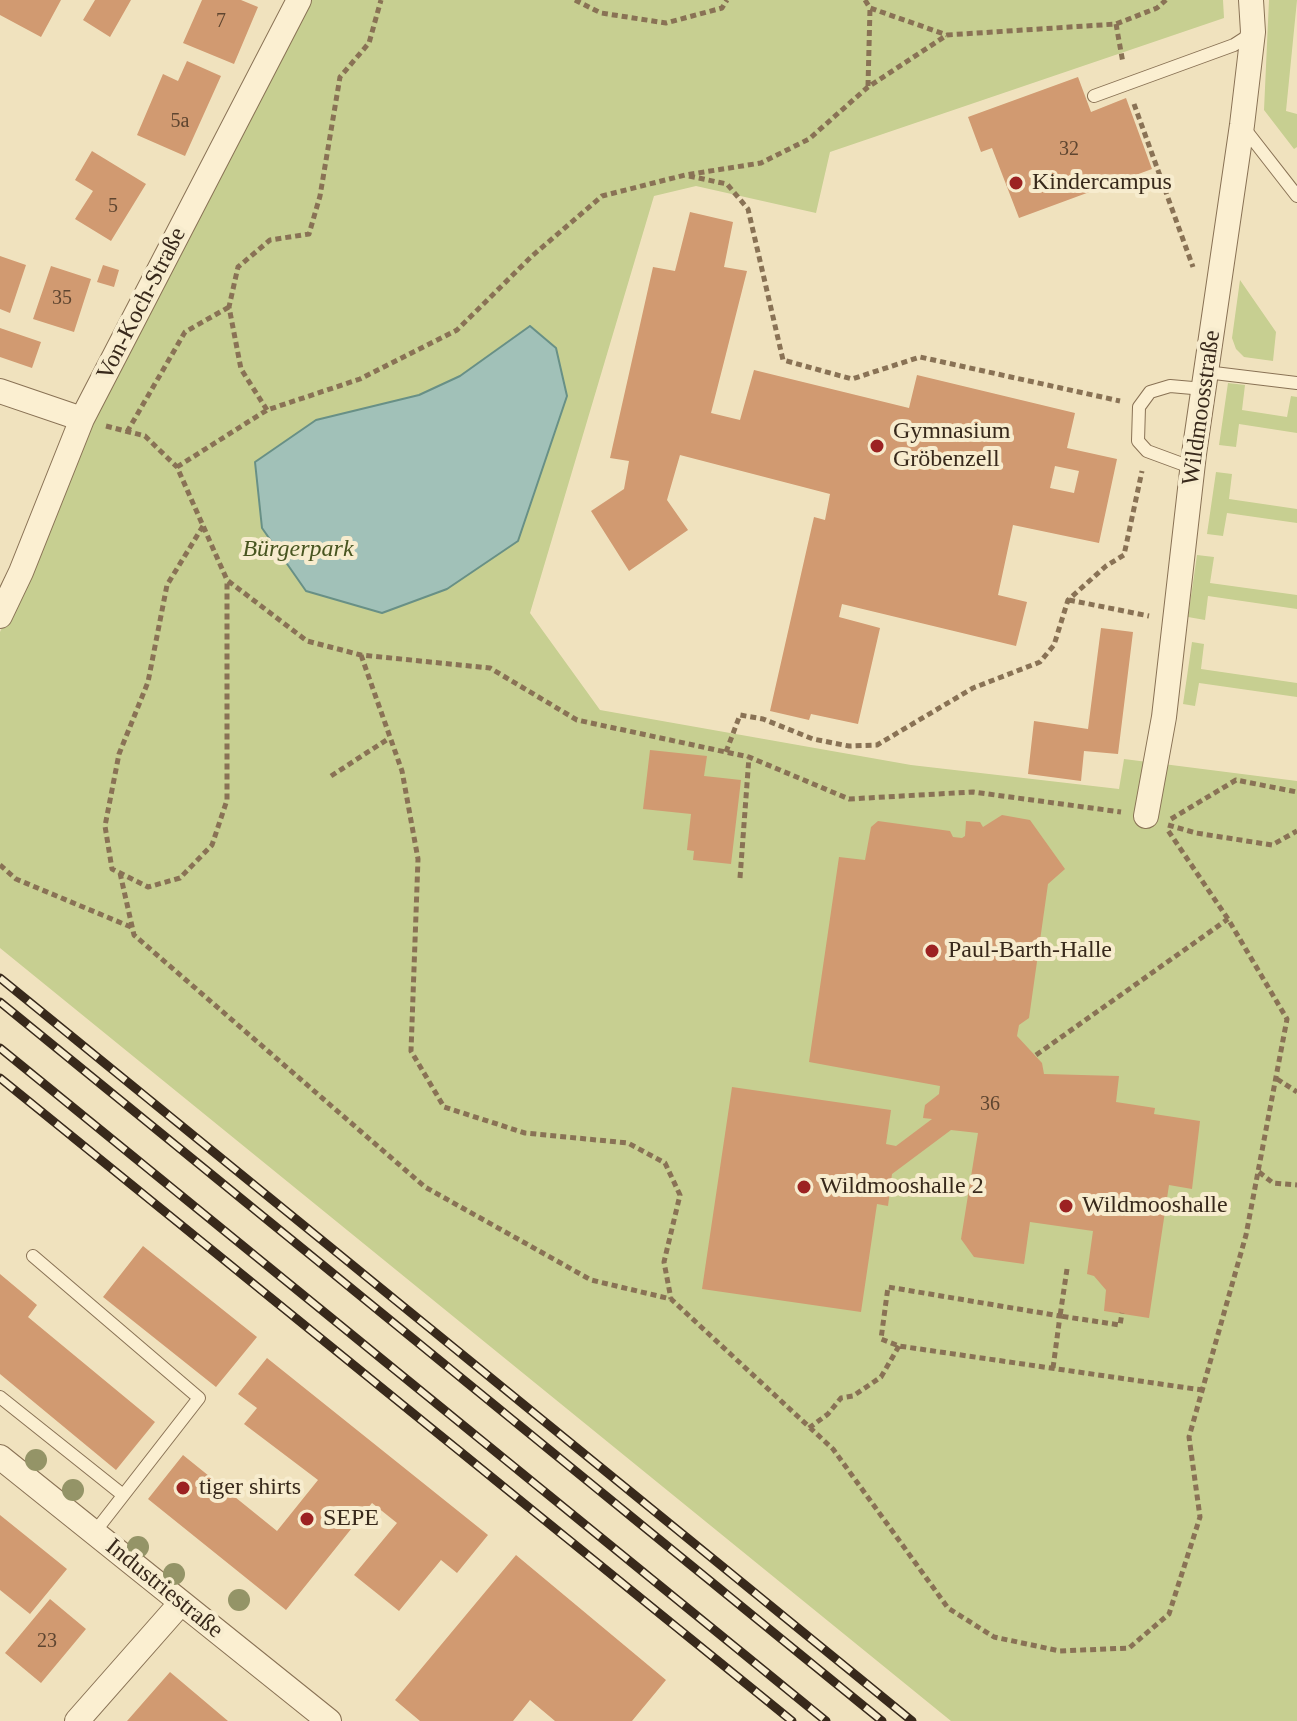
<!DOCTYPE html>
<meta charset="utf-8">
<style>
body{margin:0}
canvas{display:block;background:#f0e2be}
</style>
<canvas width="1297" height="1721"></canvas>
<script>
const context = document.querySelector('canvas').getContext('2d');
context.lineJoin = 'round';
function fill(path, color) {
  context.fillStyle = color;
  context.fill(path, 'evenodd');
}
function toPath(rows) {
  const path = new Path2D();
  for (const r of rows) {
    path.moveTo(r[0], r[1]);
    for (let i = 2; i < r.length; i += 2) path.lineTo(r[i], r[i + 1]);
  }
  return path;
}
function trace(path, color, width, dash) {
  context.strokeStyle = color;
  context.lineWidth = width;
  context.lineCap = dash ? 'butt' : 'round';
  context.setLineDash(dash || []);
  context.stroke(path);
}
function label(font, color, halo, rows, align = 'center') {
  context.font = font + ' Georgia,serif';
  context.lineWidth = 8;
  context.setLineDash([]);
  context.textBaseline = 'middle';
  context.strokeStyle = halo;
  context.fillStyle = color;
  for (const [text, x, y, turn = 0] of rows) {
    context.save();
    context.translate(x, y);
    context.rotate((+turn || 0) * Math.PI / 180);
    context.textAlign = isNaN(turn) ? turn : align;
    if (halo) context.strokeText(text, 0, 0);
    context.fillText(text, 0, 0);
    context.restore();
  }
}
const green = toPath([
 [309,0,1223,0,1224,18,830,152,816,213,696,186,654,196,530,613,600,710,911,765,1119,789,1124,759,1297,781,1297,1721,951,1721,0,948,0,632,90,427],
 [1269,0,1297,0,1286,111,1297,114,1297,147,1294,149,1264,110],
 [1240,280,1276,332,1273,361,1244,357,1236,349,1232,338],
 [1228,383,1245,385,1242,410,1287,417,1291,396,1297,397,1297,433,1239,424,1236,447,1219,445],
 [1216,472,1232,474,1229,499,1297,509,1297,523,1227,513,1223,536,1207,534],
 [1197,555,1214,557,1210,583,1297,595,1297,609,1208,596,1205,620,1188,617],
 [1192,642,1204,644,1201,669,1297,683,1297,697,1199,683,1195,706,1183,704]
]);
const water = toPath([
 [530,326,556,348,567,396,518,541,447,589,382,613,306,591,262,528,255,462,316,420,419,395,460,376,530,326]
]);
const building = toPath([
 [0,0,61,0,41,37,0,15],
 [95,0,131,0,110,37,83,20],
 [202,0,241,0,258,7,234,64,183,43],
 [187,61,221,76,185,156,137,135,163,74,178,81],
 [1078,77,1091,112,1126,98,1152,169,1019,218,992,148,981,152,968,117],
 [92,151,146,184,111,241,75,219,93,191,75,180],
 [690,212,733,222,724,267,747,271,711,413,740,420,754,370,909,408,917,375,1075,413,1067,448,1117,459,1099,543,1013,525,998,595,1027,602,1016,646,842,604,839,617,880,628,858,724,811,714,809,720,770,711,814,517,825,520,830,494,680,455,667,500,688,530,629,571,591,511,624,489,629,461,610,458,653,267,675,271],
 [1055,466,1079,471,1074,493,1050,488],
 [0,256,26,265,10,313,0,309],
 [103,265,119,270,114,287,97,282],
 [51,266,91,279,74,332,33,319],
 [0,328,41,342,32,368,0,357],
 [1101,628,1133,632,1118,754,1084,751,1081,781,1028,774,1034,721,1088,729],
 [650,750,707,756,704,776,741,780,731,864,693,860,694,851,687,850,691,814,643,809],
 [1002,815,1030,820,1065,869,1048,884,1029,1018,1019,1025,1017,1036,1042,1063,1044,1074,1119,1076,1116,1102,1155,1108,1154,1114,1200,1121,1192,1189,1169,1185,1149,1318,1104,1311,1106,1290,1094,1276,1087,1274,1093,1231,1030,1222,1024,1264,974,1257,961,1239,978,1133,951,1130,892,1174,888,1206,877,1204,861,1312,702,1289,732,1087,891,1110,886,1144,896,1146,932,1119,923,1118,925,1105,939,1094,940,1086,809,1062,839,857,865,860,871,827,878,821,950,831,953,837,962,838,965,836,966,821,980,822,983,827],
 [143,1246,257,1337,216,1387,103,1297],
 [0,1274,37,1305,28,1317,155,1422,116,1470,0,1374],
 [267,1358,488,1535,457,1573,441,1560,399,1611,354,1575,397,1523,372,1503,286,1610,148,1499,183,1455,277,1531,318,1480,244,1424,257,1408,238,1394],
 [0,1515,67,1569,30,1614,0,1590],
 [516,1555,666,1680,632,1721,555,1721,530,1700,513,1721,420,1721,395,1700],
 [50,1599,86,1629,41,1683,5,1653],
 [170,1672,228,1721,127,1721]
]);
const path = toPath([
 [575,0,601,13,666,23,722,8,727,0],
 [865,0,870,8,947,35],
 [1116,24,1123,63],
 [868,86,870,8],
 [1134,104,1193,267],
 [689,176,727,184,748,209,783,360,852,379,920,357,1120,401],
 [267,410,241,369,229,307,238,267,270,240,309,234,320,196,340,77,369,43,381,0],
 [106,426,145,436,177,467,227,580,307,641,361,655,490,668,577,720,749,757,849,799,973,792,1121,812],
 [127,432,185,332,229,307],
 [177,467,267,410,360,379,457,330,532,256,602,196,685,175,761,163,809,139,868,87,947,35,1116,24,1157,8,1166,0],
 [203,526,167,585,148,682,119,754,105,826,112,869,148,887,180,878,212,845,227,800,227,580],
 [1069,600,1149,616],
 [361,655,402,771,418,859,411,1051,444,1107,525,1133,628,1143,665,1163,680,1195,664,1262,671,1299],
 [726,752,740,715,763,719,813,739,849,746,877,745,973,688,1040,662,1054,645,1068,600,1106,566,1124,555,1142,471],
 [331,776,388,739],
 [1171,819,1236,780,1297,792],
 [1168,825,1196,833,1272,845,1297,831],
 [0,865,16,879,131,927],
 [120,873,134,935,425,1187,591,1280,671,1299,833,1449,948,1608,994,1637,1060,1651,1129,1648,1169,1614,1200,1517,1189,1437,1246,1235,1287,1019,1228,919,1167,829],
 [740,878,749,757],
 [1036,1055,1228,919],
 [1277,1079,1297,1092],
 [1259,1172,1273,1183,1297,1185],
 [1067,1269,1060,1316,1120,1325,1122,1313],
 [1053,1368,1060,1316,888,1287,881,1339,899,1346,1202,1390],
 [809,1428,828,1414,841,1398,853,1396,881,1377,899,1346]
]);
const lane = toPath([
 [1094,96,1234,45,1251,34],
 [1244,128,1297,196],
 [1206,372,1297,383],
 [1193,468,1147,451,1138,441,1139,407,1150,392,1170,386,1204,389],
 [33,1256,199,1398,94,1533],
 [0,1397,123,1495]
]);
const street = toPath([
 [0,391,82,419],
 [0,616,21,572,82,419,299,0],
 [1146,816,1164,717,1194,454,1242,125,1253,32,1251,0],
 [0,1457,329,1721],
 [77,1721,180,1604]
]);
const rail = toPath([
 [0,978,912,1721],
 [0,1002,882,1721],
 [0,1048,826,1721],
 [0,1078,792,1721]
]);
const trees = [
 [36,1460],
 [73,1490],
 [138,1547],
 [174,1574],
 [239,1600]
];
const markers = [
 [1016,183,8,"#9c2222"],
 [877,446,8,"#9c2222"],
 [932,951,8,"#9c2222"],
 [804,1187,8,"#9c2222"],
 [1066,1206,8,"#9c2222"],
 [183,1488,8,"#9c2222"],
 [307,1519,8,"#9c2222"]
];
const numberNames = [
 ["7",221,22],
 ["5a",180,122],
 ["32",1069,150],
 ["5",113,207],
 ["35",62,299],
 ["36",990,1105],
 ["23",47,1642]
];
const poiNames = [
 ["Kindercampus",1032,183],
 ["Gymnasium",893,432],
 ["Gröbenzell",893,460],
 ["Paul-Barth-Halle",948,951],
 ["Wildmooshalle 2",820,1187],
 ["Wildmooshalle",1082,1206],
 ["tiger shirts",199,1488],
 ["SEPE",323,1519]
];
const streetNames = [
 ["Von-Koch-Straße",142,304,-63],
 ["Wildmoosstraße",1202,408,-82],
 ["Industriestraße",164,1589,39]
];
const parkNames = [
 ["Bürgerpark",298,550]
];
fill(green, '#c7cf91');
fill(water, '#a1c1b8');
trace(water, '#689086', 2);
fill(building, '#d19a71');
trace(lane, '#897255', 14);
trace(street, '#897255', 26);
trace(path, '#897255', 5, [6, 4]);
trace(lane, '#fbefd1', 12);
trace(street, '#fbefd1', 24);
trace(rail, '#38291b', 9);
trace(rail, '#f7ecce', 6, [18]);
context.fillStyle = '#949467';
for (const [x, y] of trees) {
  context.beginPath();
  context.arc(x, y, 11, 0, 2 * Math.PI);
  context.fill();
}
for (const [x, y, r, color] of markers) {
  const dot = new Path2D();
  dot.arc(x, y, r, 0, 2 * Math.PI);
  context.fillStyle = color;
  context.fill(dot);
  trace(dot, '#f7ecce', 3);
}
label('20px', '#5e4530', null, numberNames);
label('24px', '#38291b', '#f7ecce', poiNames, 'left');
label('24px', '#38291b', '#f7ecce', streetNames);
label('italic 24px', '#485520', '#f7ecce', parkNames);
</script>
